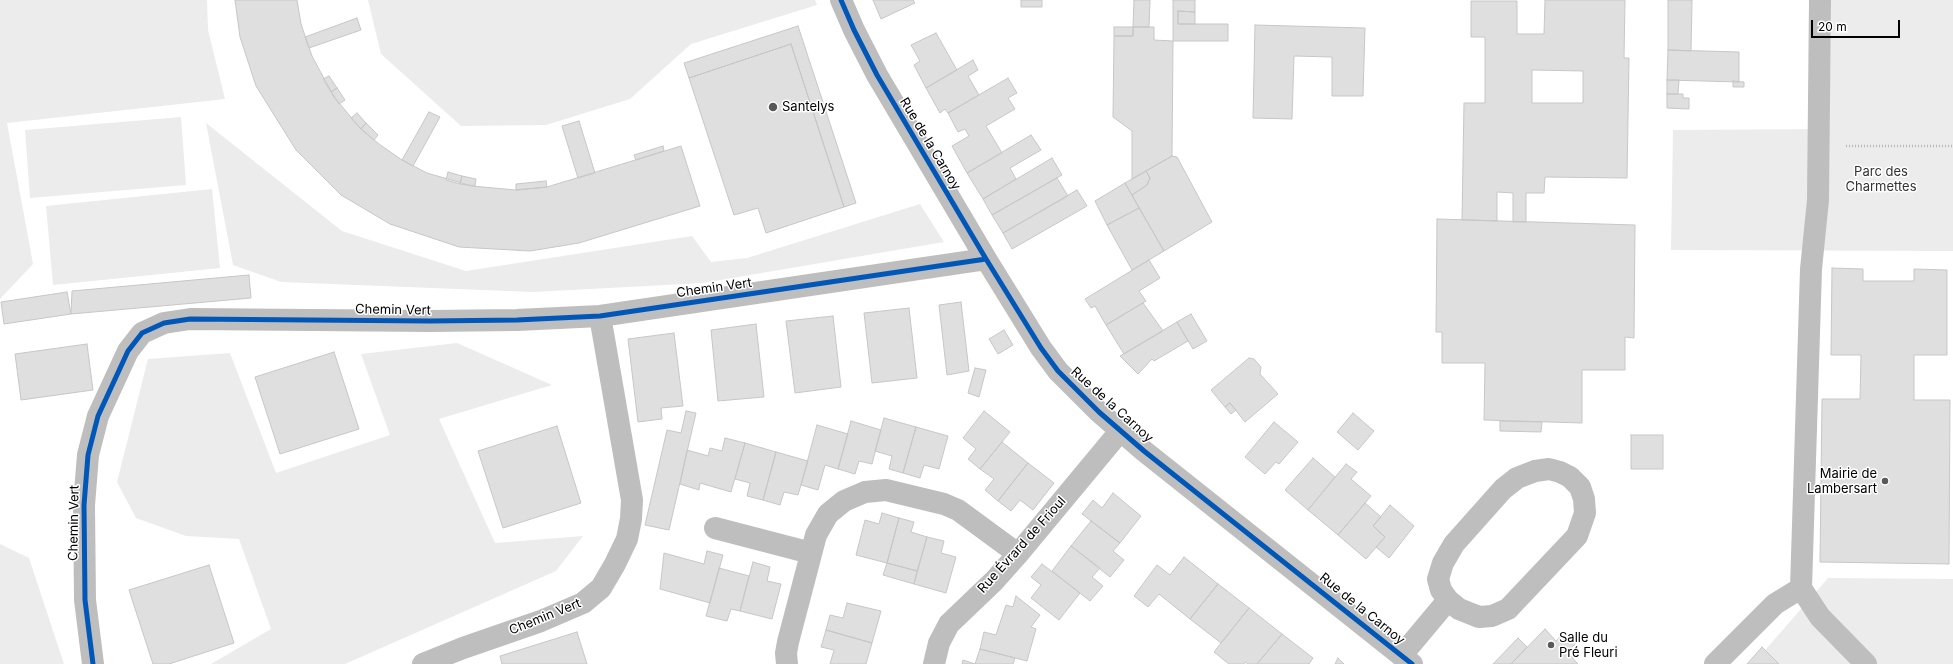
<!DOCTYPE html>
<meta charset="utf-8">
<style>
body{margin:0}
#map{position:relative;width:1953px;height:664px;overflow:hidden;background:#fff;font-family:Inter,sans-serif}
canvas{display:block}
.scale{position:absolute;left:1811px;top:20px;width:89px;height:18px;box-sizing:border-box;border:2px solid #000;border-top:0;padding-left:5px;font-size:12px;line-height:14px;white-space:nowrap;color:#000;-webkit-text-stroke:3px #fff;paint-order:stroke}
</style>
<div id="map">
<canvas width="1953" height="664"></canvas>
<div class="scale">20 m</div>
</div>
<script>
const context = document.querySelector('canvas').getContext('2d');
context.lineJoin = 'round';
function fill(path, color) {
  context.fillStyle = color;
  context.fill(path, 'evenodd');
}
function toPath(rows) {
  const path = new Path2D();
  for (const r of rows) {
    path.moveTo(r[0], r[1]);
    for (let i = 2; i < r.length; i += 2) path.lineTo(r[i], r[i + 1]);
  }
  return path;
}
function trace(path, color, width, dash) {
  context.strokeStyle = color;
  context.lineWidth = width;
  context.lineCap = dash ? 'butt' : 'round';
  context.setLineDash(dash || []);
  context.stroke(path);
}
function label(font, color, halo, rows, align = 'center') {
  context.font = font + ' Inter,sans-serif';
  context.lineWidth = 3;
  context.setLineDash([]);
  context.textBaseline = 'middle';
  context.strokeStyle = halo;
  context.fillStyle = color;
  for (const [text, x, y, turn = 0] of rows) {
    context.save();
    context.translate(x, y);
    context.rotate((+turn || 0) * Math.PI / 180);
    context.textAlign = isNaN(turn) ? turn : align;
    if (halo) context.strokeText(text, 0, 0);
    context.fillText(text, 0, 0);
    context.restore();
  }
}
const green = toPath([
 [0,0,207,0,208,30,225,99,7,123,33,264,0,299],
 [368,0,815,0,817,5,691,44,630,99,546,125,461,126,381,54],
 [1831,0,1953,0,1953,251,1671,250,1673,130,1829,129],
 [181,117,186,185,30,198,25,130],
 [206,123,342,231,466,271,692,236,711,262,747,258,920,204,944,242,703,283,533,292,281,282,233,265],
 [212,189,220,268,53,285,46,206],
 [457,343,552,385,439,419,495,543,583,536,556,571,345,664,211,664,271,629,239,539,186,536,136,518,117,482,148,359,230,353,276,473,390,435,361,354],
 [0,544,29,558,64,664,0,664],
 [1828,578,1953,579,1953,664,1753,664]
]);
const building = toPath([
 [235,0,297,0,301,24,312,56,334,97,361,129,379,144,402,160,427,173,472,186,516,190,547,187,681,146,700,206,579,243,530,251,459,247,390,224,341,195,296,150,256,86,240,37,235,0],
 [873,0,913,0,915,3,881,19,873,0],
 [1021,0,1042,0,1042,7,1021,7,1021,0],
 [1134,0,1150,0,1149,27,1133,27,1134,0],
 [1173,0,1195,0,1195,12,1178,11,1178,24,1228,24,1228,41,1173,41,1173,0],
 [1545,0,1625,0,1624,58,1629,58,1627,178,1545,177,1544,193,1526,193,1526,222,1513,222,1513,193,1497,192,1497,221,1462,220,1464,103,1485,103,1485,37,1471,37,1471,1,1517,1,1517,34,1544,34,1545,0],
 [1532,70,1583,71,1583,103,1532,103,1532,70],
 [1668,0,1692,0,1691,51,1668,50,1668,0],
 [1178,11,1195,12,1195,24,1178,24,1178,11],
 [357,18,361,30,309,48,305,37,357,18],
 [1255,25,1365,28,1363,96,1332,96,1332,57,1294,56,1292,119,1253,118,1255,25],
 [798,26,856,203,844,207,791,44,689,78,684,63,798,26],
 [1114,27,1133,27,1133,36,1114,36,1114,27],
 [1133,27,1154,27,1154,40,1173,41,1172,156,1132,179,1132,131,1113,117,1114,36,1133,36,1133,27],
 [936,33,957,70,926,88,914,65,920,61,911,45,936,33],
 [791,44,844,207,766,233,758,208,734,215,689,78,791,44],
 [1668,50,1739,52,1739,82,1667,80,1668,50],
 [973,60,978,70,968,76,979,95,948,113,945,109,940,113,926,88,973,60],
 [329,76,337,88,331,92,323,79,329,76],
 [1008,78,1017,93,1008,98,1015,109,986,126,1002,153,967,173,952,146,969,136,965,129,958,132,948,113,1008,78],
 [1667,80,1679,80,1678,94,1667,94,1667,80],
 [1733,81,1744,82,1744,87,1733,87,1733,81],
 [337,88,345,100,339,104,331,92,337,88],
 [1667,94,1683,94,1683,98,1689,98,1689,109,1667,108,1667,94],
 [429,112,440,117,413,166,402,160,429,112],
 [357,113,366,123,361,129,351,118,357,113],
 [579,121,595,173,578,178,562,126,579,121],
 [366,123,378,135,374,140,361,129,366,123],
 [1031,135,1041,150,1010,168,1016,179,983,199,967,173,1031,135],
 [663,146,664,151,636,160,634,155,663,146],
 [1172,156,1177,157,1212,222,1164,251,1132,195,1147,185,1150,178,1146,171,1172,156],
 [1052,158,1062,175,992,215,983,199,1052,158],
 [1146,171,1150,178,1147,185,1132,195,1125,183,1146,171],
 [448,172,462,176,460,184,446,180,448,172],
 [462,176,476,179,475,186,460,184,462,176],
 [1057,178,1068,196,1003,233,992,215,1057,178],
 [546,181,547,187,516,190,516,184,546,181],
 [1125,183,1139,208,1107,225,1095,201,1125,183],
 [1077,190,1087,206,1012,249,1003,233,1077,190],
 [1139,208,1164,251,1132,270,1107,225,1139,208],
 [1437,219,1635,225,1634,338,1625,337,1625,370,1582,370,1582,423,1484,420,1485,363,1442,363,1442,332,1436,332,1437,219],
 [1149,260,1160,278,1139,291,1146,301,1106,325,1095,306,1091,308,1085,299,1149,260],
 [1832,268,1863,269,1863,281,1914,281,1914,269,1947,270,1947,355,1914,355,1914,400,1950,400,1949,564,1820,562,1822,399,1860,399,1861,355,1831,355,1832,268],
 [249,275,251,298,71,314,72,291,249,275],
 [67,292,71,314,4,324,1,302,67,292],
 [961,302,969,371,947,375,939,305,961,302],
 [1143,303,1163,331,1124,354,1106,325,1143,303],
 [909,308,917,378,872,383,864,313,909,308],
 [1191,314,1207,341,1193,349,1177,322,1191,314],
 [833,316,841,387,795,393,786,321,833,316],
 [1177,322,1188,341,1154,361,1152,359,1138,374,1120,356,1177,322],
 [756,324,764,397,718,401,711,330,756,324],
 [1004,330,1013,345,998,354,989,339,1004,330],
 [674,333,683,406,661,408,662,419,638,422,628,339,674,333],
 [87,344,93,390,21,400,15,354,87,344],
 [334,352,359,429,280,454,255,377,334,352],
 [1249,358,1254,359,1261,367,1260,374,1278,394,1245,422,1230,403,1225,407,1211,390,1249,358],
 [975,368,986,370,979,397,968,393,975,368],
 [1230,403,1236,410,1231,414,1225,407,1230,403],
 [686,411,696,413,669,530,645,525,667,430,681,433,686,411],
 [984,411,1010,432,980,469,968,459,976,449,963,438,984,411],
 [1353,413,1374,431,1358,450,1337,432,1353,413],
 [884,418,916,427,903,473,889,469,892,456,875,451,884,418],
 [851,421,881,430,872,464,859,461,855,474,838,469,851,421],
 [1500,421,1542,422,1541,432,1500,431,1500,421],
 [1274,422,1298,442,1279,464,1276,462,1265,474,1245,457,1274,422],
 [817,425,848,434,838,469,825,465,818,490,801,485,817,425],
 [557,426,581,503,503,528,478,451,557,426],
 [916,427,948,436,939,469,924,465,920,478,903,473,916,427],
 [1631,435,1663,435,1663,469,1631,469,1631,435],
 [725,438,745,443,731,492,700,483,699,490,680,484,687,450,708,456,710,448,722,451,725,438],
 [1002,442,1028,463,998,501,985,490,994,479,980,469,1002,442],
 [745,443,776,452,763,500,747,496,750,483,735,479,745,443],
 [776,452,808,461,798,495,784,492,780,505,763,500,776,452],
 [1313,458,1335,477,1308,510,1285,490,1313,458],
 [1028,463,1054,483,1033,510,1020,500,1011,511,998,501,1028,463],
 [1346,464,1357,472,1351,479,1371,496,1338,535,1308,510,1346,464],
 [1113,493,1141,516,1120,543,1082,514,1093,500,1102,508,1113,493],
 [1365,503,1381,517,1373,526,1385,537,1366,559,1338,535,1365,503],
 [1390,505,1414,526,1389,558,1376,547,1385,537,1373,526,1390,505],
 [882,513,899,518,887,563,856,555,865,520,879,524,882,513],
 [899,518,914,522,911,532,927,537,917,571,887,563,899,518],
 [1091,521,1120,543,1113,551,1124,560,1110,577,1071,546,1091,521],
 [927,537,944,541,941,553,956,557,946,593,914,584,927,537],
 [1071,546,1100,568,1092,577,1103,586,1090,601,1052,571,1071,546],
 [707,551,723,555,710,603,660,589,664,553,704,564,707,551],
 [1184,557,1218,584,1190,619,1159,594,1148,607,1134,596,1157,565,1170,575,1184,557],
 [753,562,770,567,767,581,781,584,772,619,740,611,753,562],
 [887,563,917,571,914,584,883,575,887,563],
 [1042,564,1080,593,1059,620,1031,598,1041,585,1031,577,1042,564],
 [209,565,234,643,169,664,153,664,129,590,209,565],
 [719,568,749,576,740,611,731,609,727,621,706,616,719,568],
 [1218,584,1249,608,1221,643,1190,619,1218,584],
 [1016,596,1040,615,1031,627,1036,629,1027,661,980,649,984,632,996,635,1006,605,1013,607,1016,596],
 [847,603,881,611,872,643,826,630,830,615,843,618,847,603],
 [1249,608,1282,634,1257,664,1248,664,1245,662,1244,664,1229,664,1214,652,1249,608],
 [1545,629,1556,641,1564,632,1576,643,1567,652,1578,664,1511,664,1545,629],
 [826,630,872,643,866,664,830,664,834,650,821,647,826,630],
 [577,632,587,664,502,664,500,656,577,632],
 [1282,634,1313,658,1309,664,1257,664,1282,634],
 [1518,638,1527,647,1511,664,1493,664,1518,638],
 [1762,647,1779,664,1747,664,1762,647],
 [980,649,1015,658,1013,664,962,664,963,660,975,664,980,649],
 [1338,658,1344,664,1335,664,1338,658]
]);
const path = toPath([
 [1846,146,1953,146]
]);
const minor = toPath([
 [841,0,854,30,877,75,986,259,1041,348,1058,371,1099,412,1144,451,1412,664],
 [1820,0,1818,200,1811,269,1801,588,1820,617,1866,664],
 [715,528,811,553],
 [1402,655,1448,600,1459,609,1479,617,1492,616,1508,609,1577,536,1585,513,1584,499,1580,487,1570,477,1560,472,1549,469,1535,471,1517,478,1503,489,1454,544,1443,563,1438,579,1441,590,1448,600],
 [93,664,85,600,84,505,88,455,98,416,128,351,142,333,164,323,190,319,430,321,517,320,600,316,986,259],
 [423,664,463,648,541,621,583,603,601,588,615,564,627,539,631,519,632,500,600,316],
 [787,664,786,653,788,642,816,535,828,514,844,501,865,492,886,490,944,504,958,510,1018,554],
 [934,664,939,643,949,624,994,581,1018,554,1121,430],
 [1715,664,1775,604,1801,588]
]);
const cycleway = toPath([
 [841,0,854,30,877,75,986,259,1041,348,1058,371,1099,412,1144,451,1412,664],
 [93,664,85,600,84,505,88,455,98,416,128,351,142,333,164,323,190,319,430,321,517,320,600,316,986,259]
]);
const markers = [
 [773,107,5,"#595959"],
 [1885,481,4,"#595959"],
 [1551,645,4,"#595959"]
];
const poiNames = [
 ["Santelys",782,107],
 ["Mairie de",1877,474,"right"],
 ["Lambersart",1877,489,"right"],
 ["Salle du",1559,638],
 ["Pré Fleuri",1559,653]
];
const streetNames = [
 ["Rue de la Carnoy",930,144,59],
 ["Chemin Vert",714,288,-8],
 ["Chemin Vert",393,310,1],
 ["Rue de la Carnoy",1112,405,42],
 ["Chemin Vert",74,523,-89],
 ["Rue Évrard de Frioul",1022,545,-48],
 ["Rue de la Carnoy",1362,609,39],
 ["Chemin Vert",545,617,-22]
];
const parkNames = [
 ["Parc des",1881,172],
 ["Charmettes",1881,187]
];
fill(green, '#ececec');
fill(building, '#dfdfdf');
trace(building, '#c7c7c7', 1);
trace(path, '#b9b9b9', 2.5, [1, 2]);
trace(minor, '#bebebe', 22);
trace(cycleway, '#0057b8', 5);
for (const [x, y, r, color] of markers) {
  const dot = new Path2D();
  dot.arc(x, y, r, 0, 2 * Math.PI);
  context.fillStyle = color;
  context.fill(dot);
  trace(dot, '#fff', 1.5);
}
label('13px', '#000', '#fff', poiNames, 'left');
label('13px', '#000', '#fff', streetNames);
label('13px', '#333', '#fff', parkNames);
</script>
